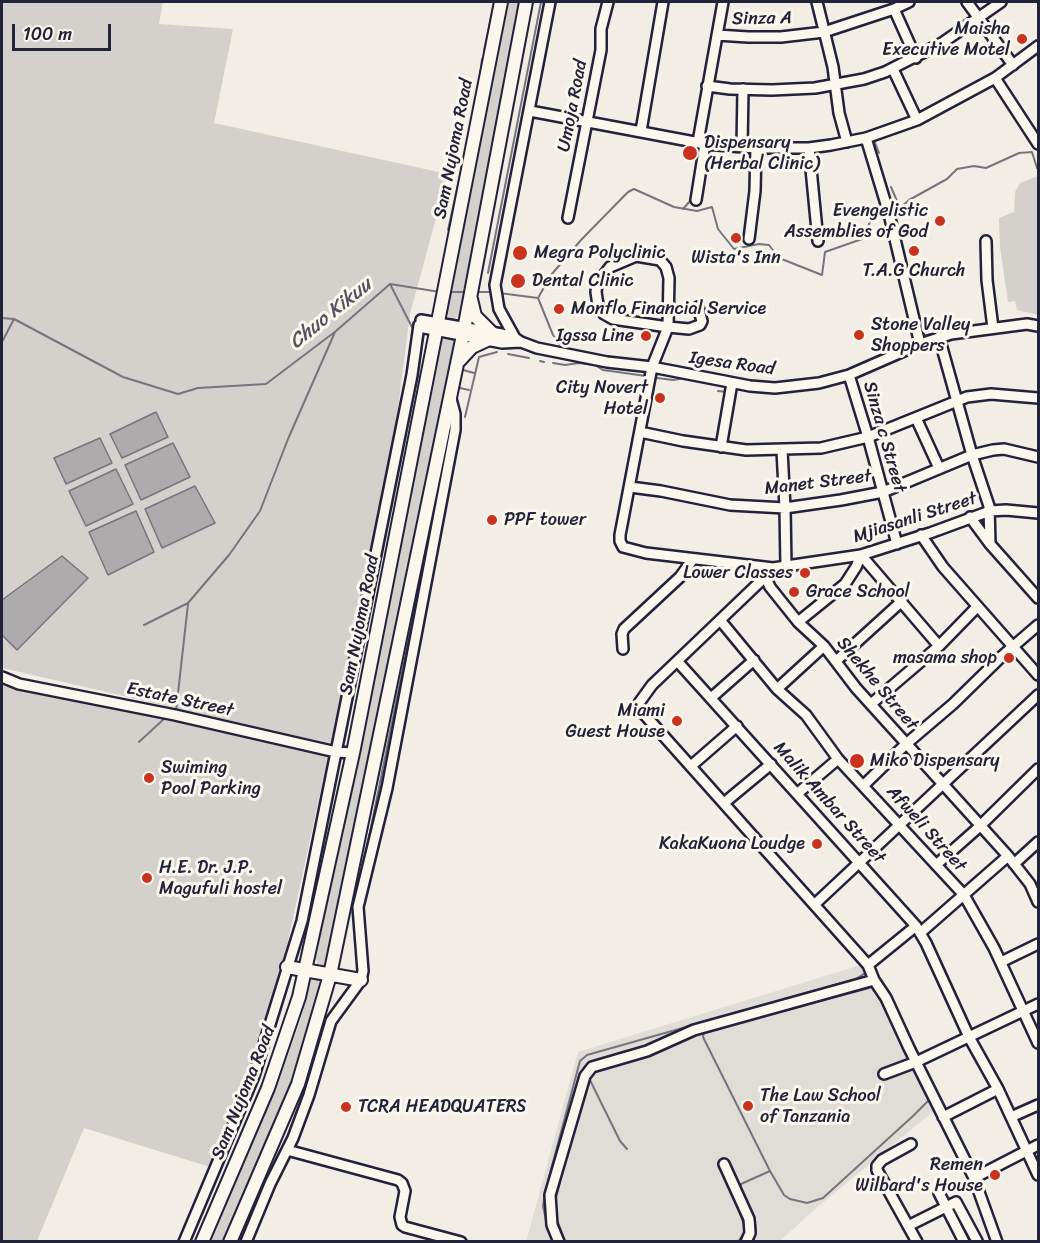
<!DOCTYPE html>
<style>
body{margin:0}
#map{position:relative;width:1040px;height:1243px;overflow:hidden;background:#f2eee5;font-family:Sriracha,sans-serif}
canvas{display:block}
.frame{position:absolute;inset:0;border:3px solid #22223b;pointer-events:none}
.scale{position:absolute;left:12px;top:24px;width:99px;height:27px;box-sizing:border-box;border:3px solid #22223b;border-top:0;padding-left:8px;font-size:18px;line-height:21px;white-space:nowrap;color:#22223b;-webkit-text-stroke:4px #fbf7ec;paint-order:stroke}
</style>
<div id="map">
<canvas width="1040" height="1243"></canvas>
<div class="frame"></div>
<div class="scale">100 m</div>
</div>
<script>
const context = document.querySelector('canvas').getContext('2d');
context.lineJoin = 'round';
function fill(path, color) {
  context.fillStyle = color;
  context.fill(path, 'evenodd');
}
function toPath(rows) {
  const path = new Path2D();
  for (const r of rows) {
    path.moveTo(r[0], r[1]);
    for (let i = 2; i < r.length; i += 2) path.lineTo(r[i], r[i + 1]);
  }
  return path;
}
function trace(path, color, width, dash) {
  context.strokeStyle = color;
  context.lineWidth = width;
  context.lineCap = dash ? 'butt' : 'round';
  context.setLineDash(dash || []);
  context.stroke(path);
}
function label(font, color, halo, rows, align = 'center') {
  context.font = font + ' Sriracha,sans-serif';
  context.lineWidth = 6;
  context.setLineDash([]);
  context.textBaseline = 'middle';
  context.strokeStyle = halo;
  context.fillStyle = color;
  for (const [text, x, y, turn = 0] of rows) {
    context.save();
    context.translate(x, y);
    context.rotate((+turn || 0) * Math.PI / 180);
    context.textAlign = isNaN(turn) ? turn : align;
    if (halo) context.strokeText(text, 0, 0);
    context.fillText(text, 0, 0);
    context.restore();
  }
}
const built = toPath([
 [864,964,875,991,935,1110,814,1210,780,1241,526,1242,578,1052]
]);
const green = toPath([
 [2,2,163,2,159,24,233,29,214,123,448,174,410,314,394,439,332,744,2,668],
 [506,2,524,2,460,315,452,320,445,313],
 [1038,176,1038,315,1017,310,1015,301,1008,302,1000,247,999,218,1014,212,1015,192,1020,183],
 [449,336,456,342,328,970,318,968,316,958,440,340],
 [2,682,328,757,275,1001,210,1167,84,1128,37,1241,2,1242],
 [312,978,324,981,290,1090,225,1241,209,1242,279,1079,300,1021]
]);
const water = toPath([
 [156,412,168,437,122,458,110,434,156,412],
 [100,438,112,463,66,484,54,458,100,438],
 [173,443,190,477,141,500,125,465,173,443],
 [116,469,133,504,86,526,69,491,116,469],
 [195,486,215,523,162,548,145,509,195,486],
 [136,511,154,552,108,575,89,532,136,511],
 [62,556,88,578,17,650,2,635,2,600,62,556]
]);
const stream = toPath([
 [484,51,494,2],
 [479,83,482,59],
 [904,129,913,127],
 [874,140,879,153],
 [891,187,900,208],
 [895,208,900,208,909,200,947,179,957,169,974,166,986,168,1019,153,1032,152,1037,168,1038,167],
 [683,209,690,201,693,191],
 [448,230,464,157],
 [488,273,541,2],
 [390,284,414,331],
 [448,292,467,292],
 [475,292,494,292],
 [499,293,538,298,551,275,581,240,628,192,634,189,674,207,697,211,712,207,718,229,734,249,759,244,769,245,779,258,822,275,825,252,862,239,870,222,885,213],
 [538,298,553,335,560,344,568,350],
 [2,318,14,319,123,377,178,394,198,388,266,384,336,331,390,284,440,292],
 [926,335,938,333],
 [2,342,14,319],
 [508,354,529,358],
 [540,361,544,362],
 [553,363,565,365,579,363,595,365,603,370,646,376],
 [463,370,474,373],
 [657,378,673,380,686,378],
 [694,381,703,381],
 [460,388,469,390],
 [718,391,727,392],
 [465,417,479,357,497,352],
 [144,625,188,603,229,555,260,511,288,439,335,332],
 [176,711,188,604],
 [139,742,166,717],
 [360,882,450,434],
 [314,1050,317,1042],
 [588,1076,620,1141,627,1149],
 [770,1171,703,1037,704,1032,869,988],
 [741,1191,741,1184,770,1171,784,1195,790,1199,807,1203,823,1198,913,1116,928,1101,929,1095],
 [742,1191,755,1222,756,1231,753,1242],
 [734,1197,745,1227,744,1233,738,1242],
 [555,1202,565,1161],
 [556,1217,565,1242],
 [194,1231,220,1171],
 [553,1242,547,1225,543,1206,545,1192,580,1061,587,1055,856,979,865,973]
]);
const minor = toPath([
 [817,2,833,67,839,113,847,142],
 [967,2,1013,65],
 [894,9,916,58],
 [717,35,748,37,781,37,824,32,894,9,909,2],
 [893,69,917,120],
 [995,78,1038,144],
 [707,86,730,89,772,90,815,88,864,79,885,72,942,43,1001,2],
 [530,111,705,144,756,148,809,148,831,145,866,138,917,120,995,78,1038,46],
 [641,131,663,2],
 [866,138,889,214,920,344],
 [698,142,723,2],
 [742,147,743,89],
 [809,148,818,241],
 [696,200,705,144],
 [568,218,601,50,601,29,608,2],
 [749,239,755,191,756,148],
 [986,241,987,280,993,328],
 [698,307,702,321,700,325,689,329,668,327,613,319,604,314,598,305,596,292,597,284,610,267,636,256,660,260,666,267,669,278,668,327,652,367,620,535,620,541,623,547,646,553,773,568,861,555,930,533,990,511,1006,510,1038,513],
 [421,320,502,334,515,338,521,342,537,348,607,362,652,367,750,386,775,388,819,383,849,375,920,344,951,334,1027,324,1038,326],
 [419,327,502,343,521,342],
 [939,337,972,455,989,506,990,544],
 [515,338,499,309,495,285,550,2],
 [849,375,868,437,897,544],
 [916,418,939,468],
 [640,432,683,441,746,450,821,448,868,437,967,397,991,394,1038,398],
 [721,447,732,383],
 [782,450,785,508,786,567],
 [630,487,661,491,730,505,785,508,841,500,883,492,972,455,993,450,1004,449,1038,457],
 [970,517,990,544,1038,598],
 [921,535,943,567,1038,675],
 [764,574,770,587,798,622,824,646,856,688,1008,856,1030,884,1038,902],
 [765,577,652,685,639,703,644,714,868,965],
 [720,620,777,689,806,715,838,759,964,895,994,948,1038,1043],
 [798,622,845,584,856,567,861,555,939,646],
 [623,649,622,634,624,629,680,577,693,559],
 [836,661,902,601],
 [678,662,916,926,926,943,969,1037,998,1089,1038,1175],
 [2,677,19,684,175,715,336,752,353,753],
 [777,689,824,646],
 [711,698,754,660],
 [871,704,939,646,977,607],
 [691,766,737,726],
 [864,785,906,744,953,704,1001,657,1038,625],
 [798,793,838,759],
 [724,803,771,764],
 [1014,864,1038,842],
 [936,865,979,827,1038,769],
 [815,904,1038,695],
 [920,933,1008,856],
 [1001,962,1038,944],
 [874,980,886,998,909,1048,974,1178,997,1242],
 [884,1074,916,1062,1038,1004],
 [943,1117,998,1089],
 [1011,1117,1038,1105],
 [911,1144,882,1160,877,1166,877,1170,917,1242],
 [287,1150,398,1180,402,1183,405,1191,400,1217,402,1225,405,1227,461,1242],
 [724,1164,749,1219,750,1233,746,1242],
 [974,1178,1038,1145],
 [939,1193,964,1242],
 [908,1226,956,1202,977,1241],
 [184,1242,254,1076,302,921,412,375,419,325],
 [246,1242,270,1184,293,1138,309,1095,331,1021,361,980,363,971,358,907,387,788,455,430,455,414,451,399],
 [559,1242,552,1225,550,1195,585,1076,592,1067,647,1051,694,1030,874,980,868,965,916,926]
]);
const major = toPath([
 [471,299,475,316,491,332],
 [459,361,472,347,489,339],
 [287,967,361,980],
 [202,1242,268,1088,299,997,353,753,501,2],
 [230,1242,298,1084,330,975,463,335,526,2]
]);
const markers = [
 [1022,39,6,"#c8321e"],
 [690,153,8,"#c8321e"],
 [940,221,6,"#c8321e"],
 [736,238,6,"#c8321e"],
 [914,251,6,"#c8321e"],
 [520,253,8,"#c8321e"],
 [518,281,8,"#c8321e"],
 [559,309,6,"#c8321e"],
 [859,335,6,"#c8321e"],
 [646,336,6,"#c8321e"],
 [660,398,6,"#c8321e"],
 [492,520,6,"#c8321e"],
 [805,573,6,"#c8321e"],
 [794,592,6,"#c8321e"],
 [1009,658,6,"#c8321e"],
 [677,721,6,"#c8321e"],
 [857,761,8,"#c8321e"],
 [149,778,6,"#c8321e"],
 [817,844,6,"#c8321e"],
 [147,878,6,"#c8321e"],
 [748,1106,6,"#c8321e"],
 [346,1107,6,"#c8321e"],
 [995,1175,6,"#c8321e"]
];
const streetNames = [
 ["Sinza A",762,19,-1],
 ["Umoja Road",573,106,-79],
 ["Sam Nujoma Road",454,149,-79],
 ["Igesa Road",732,364,8],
 ["Sinza c Street",884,437,74],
 ["Manet Street",818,483,-7],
 ["Mjiasanli Street",915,518,-18],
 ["Sam Nujoma Road",360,625,-79],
 ["Shekhe Street",877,684,50],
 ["Estate Street",180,700,12],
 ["Malik Ambar Street",829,803,48],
 ["Afweli Street",926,829,48],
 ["Sam Nujoma Road",244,1093,-68]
];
const poiNames = [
 ["Maisha",1010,29,"right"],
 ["Executive Motel",1010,50,"right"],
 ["Dispensary",704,143],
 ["(Herbal Clinic)",704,164],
 ["Evengelistic",928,211,"right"],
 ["Assemblies of God",928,232,"right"],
 ["Megra Polyclinic",534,253],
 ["Wista's Inn",736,258,"center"],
 ["T.A.G Church",914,271,"center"],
 ["Dental Clinic",532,281],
 ["Monflo Financial Service",571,309],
 ["Stone Valley",871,325],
 ["Shoppers",871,346],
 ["Igssa Line",634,336,"right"],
 ["City Novert",648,388,"right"],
 ["Hotel",648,409,"right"],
 ["PPF tower",504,520],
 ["Lower Classes",793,573,"right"],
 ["Grace School",806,592],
 ["masama shop",997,658,"right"],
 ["Miami",665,711,"right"],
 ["Guest House",665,732,"right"],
 ["Miko Dispensary",870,761],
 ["Swiming",161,768],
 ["Pool Parking",161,789],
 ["KakaKuona Loudge",805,844,"right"],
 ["H.E. Dr. J.P.",159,868],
 ["Magufuli hostel",159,889],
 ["The Law School",760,1096],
 ["of Tanzania",760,1117],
 ["TCRA HEADQUATERS",358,1107],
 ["Remen",983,1165,"right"],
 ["Wilbard's House",983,1186,"right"]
];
const waterNames = [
 ["Chuo Kikuu",331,314,-39]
];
fill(built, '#e0dcd6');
fill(green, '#d4d1cc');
fill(water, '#aeabad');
trace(water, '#76747f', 1.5);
trace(stream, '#76747f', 2);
trace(minor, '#22223b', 14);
trace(major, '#22223b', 16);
trace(minor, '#fbf7ec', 9);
trace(major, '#fbf7ec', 12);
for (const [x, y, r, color] of markers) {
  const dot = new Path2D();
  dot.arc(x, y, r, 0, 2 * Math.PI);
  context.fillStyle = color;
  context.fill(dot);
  trace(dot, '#fbf7ec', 2);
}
label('18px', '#22223b', '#fbf7ec', streetNames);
label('18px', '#22223b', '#fbf7ec', poiNames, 'left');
label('italic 20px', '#535263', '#fbf7ec', waterNames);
</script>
